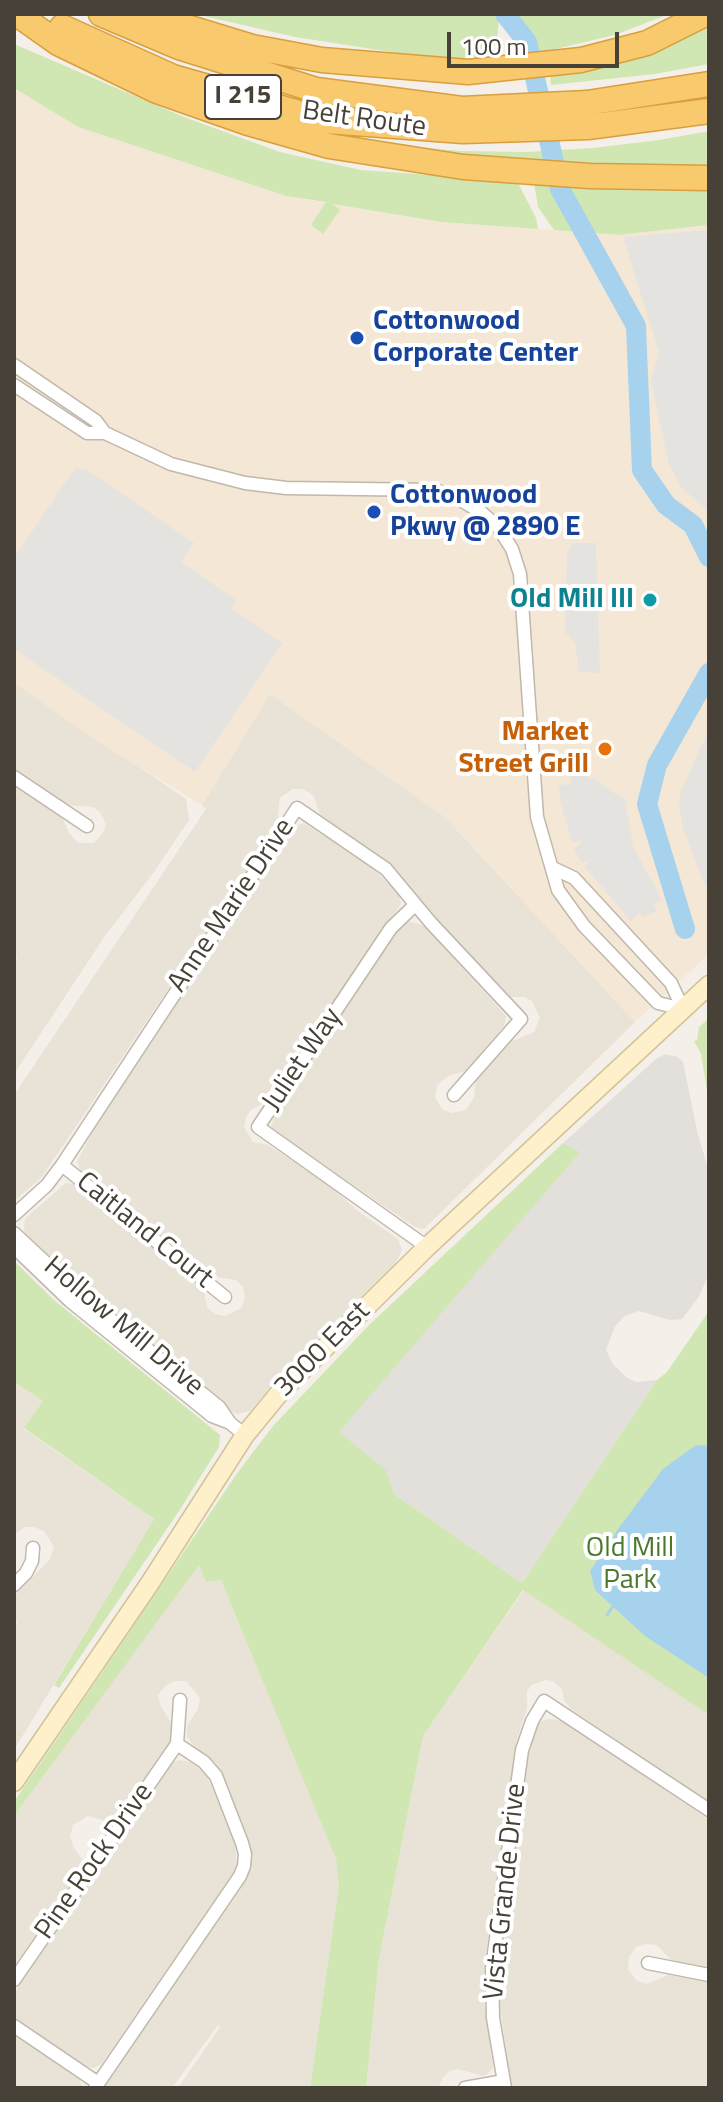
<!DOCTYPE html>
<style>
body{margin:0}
#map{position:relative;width:723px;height:2102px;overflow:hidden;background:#f4f0e9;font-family:"Titillium Web",sans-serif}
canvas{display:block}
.frame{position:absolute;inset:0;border:16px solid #474137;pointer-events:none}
.scale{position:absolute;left:447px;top:32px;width:172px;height:36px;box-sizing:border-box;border:4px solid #474137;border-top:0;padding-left:10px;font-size:24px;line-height:28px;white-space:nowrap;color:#474137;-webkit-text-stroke:6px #fff;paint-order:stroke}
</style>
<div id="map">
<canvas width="723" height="2102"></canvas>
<div class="frame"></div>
<div class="scale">100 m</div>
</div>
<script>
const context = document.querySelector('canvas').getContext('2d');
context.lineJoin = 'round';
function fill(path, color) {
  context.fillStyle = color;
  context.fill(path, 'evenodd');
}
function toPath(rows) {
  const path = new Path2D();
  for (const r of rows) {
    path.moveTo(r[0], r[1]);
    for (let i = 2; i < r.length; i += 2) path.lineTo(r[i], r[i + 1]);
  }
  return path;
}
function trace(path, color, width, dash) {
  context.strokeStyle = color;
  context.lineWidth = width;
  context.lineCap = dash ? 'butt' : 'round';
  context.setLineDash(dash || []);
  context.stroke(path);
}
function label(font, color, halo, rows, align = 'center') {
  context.font = font + ' "Titillium Web",sans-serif';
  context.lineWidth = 8;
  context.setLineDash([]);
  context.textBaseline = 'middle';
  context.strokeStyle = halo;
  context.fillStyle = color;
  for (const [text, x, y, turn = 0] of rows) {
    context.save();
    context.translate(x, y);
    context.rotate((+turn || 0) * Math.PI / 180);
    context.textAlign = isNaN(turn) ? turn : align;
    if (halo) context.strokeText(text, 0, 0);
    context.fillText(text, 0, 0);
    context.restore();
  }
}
const residential = toPath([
 [14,682,186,799,189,820,154,872,105,936,14,1074,14,968,17,957,14,948,14,785,62,817,69,833,78,843,94,843,103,833,106,824,100,812,93,807,67,805,14,769],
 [270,694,445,817,635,1022,424,1229,415,1227,276,1133,271,1127,275,1114,396,931,407,921,423,925,506,1016,504,1026,466,1071,448,1076,437,1085,435,1098,443,1110,452,1113,466,1110,474,1097,476,1080,508,1043,534,1032,540,1018,532,1001,524,997,511,997,426,910,394,868,320,814,314,797,310,793,303,789,293,789,280,798,277,826,69,1137,41,1178,14,1201,14,1095,206,809,202,805],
 [304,823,370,866,399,894,401,904,266,1102,252,1109,246,1117,244,1127,253,1142,268,1145,329,1185,358,1211,398,1239,402,1250,395,1264,283,1372,250,1411,238,1414,230,1411,86,1296,47,1260,25,1234,24,1227,25,1219,31,1213,66,1183,73,1184,203,1288,207,1307,215,1314,225,1316,241,1308,245,1299,243,1287,236,1280,211,1276,81,1172,77,1162,103,1111,292,828],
 [14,1382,43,1401,24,1429,154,1519,14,1750,14,1630,17,1622,14,1613,14,1596,50,1559,54,1547,44,1531,34,1527,25,1527,14,1535],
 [199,1564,206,1582,221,1580,336,1858,339,1886,310,2088,178,2088,220,2027,218,2025,172,2088,102,2088,241,1888,250,1868,252,1852,216,1763,195,1748,187,1736,187,1726,198,1709,200,1698,186,1681,175,1681,166,1685,158,1695,160,1705,175,1729,172,1739,117,1818,110,1822,88,1816,73,1825,70,1837,74,1848,82,1859,83,1867,14,1966,14,1816],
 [524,1590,709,1715,709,1803,571,1709,564,1700,562,1689,553,1681,545,1680,531,1685,527,1692,527,1708,516,1742,484,1971,484,2001,493,2067,488,2074,483,2076,458,2069,450,2071,443,2077,438,2088,366,2088,379,1959,423,1736],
 [548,1719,562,1720,709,1820,709,1968,677,1962,670,1959,657,1945,646,1944,636,1947,629,1957,628,1969,637,1981,647,1984,668,1975,709,1982,709,2088,512,2088,497,1986,529,1745,539,1722],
 [180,1760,190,1762,206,1774,235,1842,237,1868,101,2065,93,2068,85,2066,14,2018,14,1993,173,1762],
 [14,2034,79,2079,83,2088,14,2088]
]);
const commercial = toPath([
 [14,88,78,127,286,196,441,222,619,235,709,225,709,954,635,1022,445,817,270,694,202,805,104,746,14,683]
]);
const industrial = toPath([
 [665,1054,678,1057,683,1062,698,1135,709,1171,709,1274,698,1298,682,1319,670,1320,639,1311,625,1316,615,1326,606,1350,613,1364,626,1377,636,1382,657,1380,522,1583,394,1494,387,1471,338,1432,579,1152,563,1143,656,1059]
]);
const green = toPath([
 [195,14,499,14,499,18,497,45,483,44,478,59,417,56,295,37],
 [514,14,669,14,615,35,538,53,532,41,513,20],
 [709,27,709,64,655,74,551,85,550,74],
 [14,44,184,117,280,152,361,170,517,181,536,218,538,229,441,222,333,204,340,210,323,234,311,225,326,202,286,196,78,127,14,88],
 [709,131,709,167,644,166,491,157,376,144,462,151,526,152,593,148,659,140],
 [534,182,709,188,709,225,619,235,554,230,538,207],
 [709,1018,709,1103,701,1054,694,1041,697,1040,699,1027],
 [563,1143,580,1152,339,1432,387,1471,394,1494,522,1583,657,1380,667,1372,709,1311,709,1715,523,1590,423,1736,379,1959,366,2088,310,2088,339,1886,336,1859,221,1580,206,1582,199,1565,14,1816,14,1802,238,1472,273,1426,369,1325],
 [14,1261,54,1300,220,1435,219,1447,179,1511,59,1688,54,1685,154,1519,24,1428,43,1401,14,1382]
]);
const parking = toPath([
 [709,230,707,386,709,512,681,487,669,464,651,380,659,352,623,237],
 [75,468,86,469,194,543,181,562,236,600,231,608,282,643,195,772,14,649,14,558],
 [573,543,596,543,600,673,579,672,575,643,565,632,567,554],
 [709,729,709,885,705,886,683,828,679,805,681,791],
 [572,772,598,781,610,791,625,798,633,847,662,900,653,904,657,911,643,917,639,913,631,921,585,867,591,859,582,863,574,849,582,842,580,840,572,843,560,800,559,785,570,784]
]);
const water = toPath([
 [696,1445,709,1446,709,1678,645,1636,595,1590,590,1571,618,1529,663,1469]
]);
const stream = toPath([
 [607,1615,614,1605]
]);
const river = toPath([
 [505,14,527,42,560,189,636,326,642,470,666,505,693,525,709,557],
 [685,929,647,804,657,765,709,673]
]);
const street = toPath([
 [14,365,96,421,105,433,171,464,245,483,286,488,435,490,459,499,481,512,498,527,512,549,520,574,537,817,558,890,584,926,658,1003,683,1009],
 [14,385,87,433,105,433],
 [14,777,87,826],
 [553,868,574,878,671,983,683,1009],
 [415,905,391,928,258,1127,427,1247],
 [62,1165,225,1297],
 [14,1215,47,1185,62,1165,297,808,386,869,431,923,521,1019,454,1095],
 [14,1233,77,1292,219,1407,230,1423],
 [14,1243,19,1252,70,1301,212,1416,230,1423,245,1435],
 [14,1585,26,1573,32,1561,33,1548],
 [648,1963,709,1975],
 [14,1980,177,1744,180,1700],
 [14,2026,98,2083],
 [95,2088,240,1876,244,1866,245,1854,242,1843,216,1776,204,1762,177,1744],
 [465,2088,504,2081],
 [505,2088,493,2018,492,1968,522,1750,532,1721,544,1701,709,1810]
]);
const secondary = toPath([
 [14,1782,150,1583,245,1435,281,1391,427,1247,709,985]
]);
const highway = toPath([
 [17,14,58,43,157,91,248,123,329,146,463,167,590,176,709,178],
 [101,14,179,47,316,90,462,109,587,103,709,84],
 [144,14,252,47,322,60,468,72,581,60,647,43,705,14],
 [62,27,173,77,327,121,463,131,588,127,709,111]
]);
const markers = [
 [357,338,8,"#1a4fb4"],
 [374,512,8,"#1a4fb4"],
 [650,600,8,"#0f9aa8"],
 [605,749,8,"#e8710a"]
];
const shields = [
 [243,97,76]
];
const shieldNames = [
 ["I 215",243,97]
];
const streetNames = [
 ["Belt Route",364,120,8],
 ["Anne Marie Drive",232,906,-56],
 ["Juliet Way",303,1060,-56],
 ["Caitland Court",144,1231,39],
 ["Hollow Mill Drive",123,1327,40],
 ["3000 East",323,1350,-45],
 ["Pine Rock Drive",95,1862,-55],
 ["Vista Grande Drive",506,1892,-84]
];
const transitNames = [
 ["Cottonwood",373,322],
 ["Corporate Center",373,354],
 ["Cottonwood",390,496],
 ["Pkwy @ 2890 E",390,528]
];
const cultureNames = [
 ["Old Mill III",634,600]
];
const foodNames = [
 ["Market",589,733],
 ["Street Grill",589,765]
];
const parkNames = [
 ["Old Mill",630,1549],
 ["Park",630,1581]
];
fill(residential, '#e8e2d7');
fill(commercial, '#f5e7d5');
fill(industrial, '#e3dfda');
fill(green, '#d0e7b3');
fill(parking, '#e5e3e0');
fill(water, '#a7d2ee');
trace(stream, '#a7d2ee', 3);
trace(river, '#a7d2ee', 20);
trace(street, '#bfb8ab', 15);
trace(secondary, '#d2c399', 21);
trace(highway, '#d99e3e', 27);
trace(street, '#fff', 12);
trace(secondary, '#fdf0ca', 18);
trace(highway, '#f9c96e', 24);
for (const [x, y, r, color] of markers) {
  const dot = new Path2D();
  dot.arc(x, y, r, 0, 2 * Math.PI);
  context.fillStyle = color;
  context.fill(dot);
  trace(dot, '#fff', 3);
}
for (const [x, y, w] of shields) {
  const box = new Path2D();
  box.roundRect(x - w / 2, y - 22, w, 44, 6);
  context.fillStyle = '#fff';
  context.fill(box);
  trace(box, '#474137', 2);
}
label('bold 26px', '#474137', null, shieldNames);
label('28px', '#474137', '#fff', streetNames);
label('bold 28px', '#164399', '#fff', transitNames, 'left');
label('bold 28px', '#0d838f', '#fff', cultureNames, 'right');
label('bold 28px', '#c56008', '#fff', foodNames, 'right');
label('28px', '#4a782c', '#fff', parkNames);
</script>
